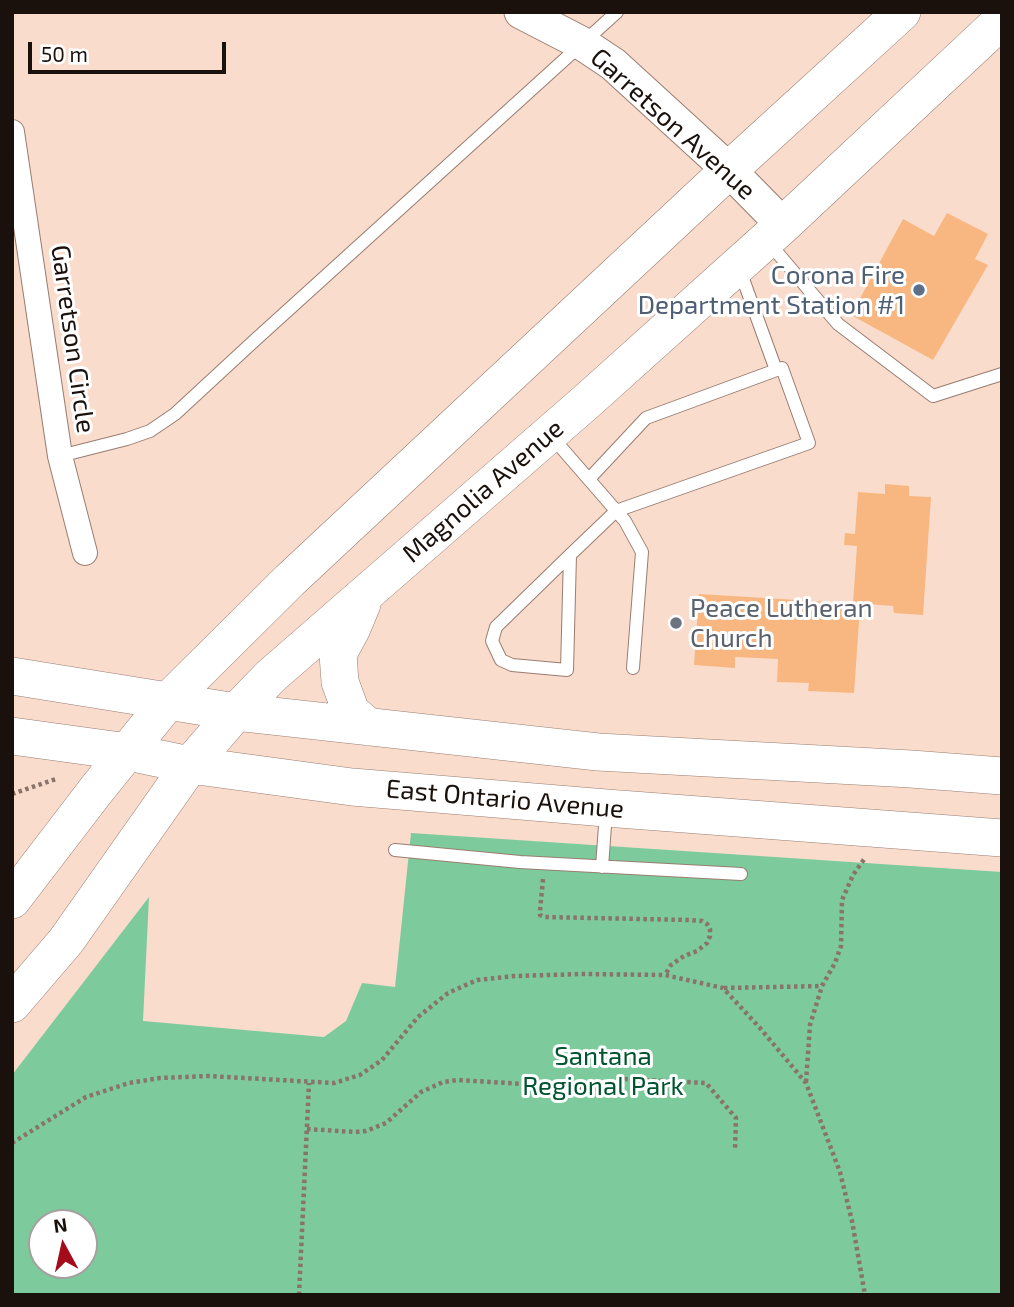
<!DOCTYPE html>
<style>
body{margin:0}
#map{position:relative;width:1014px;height:1307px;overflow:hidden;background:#fadccd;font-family:"Exo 2",sans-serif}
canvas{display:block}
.frame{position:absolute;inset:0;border:14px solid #1b110c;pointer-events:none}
.north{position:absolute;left:28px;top:1209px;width:70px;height:70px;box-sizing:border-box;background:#fff;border:2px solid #a4a09e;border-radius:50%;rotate:352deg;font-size:19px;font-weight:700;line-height:28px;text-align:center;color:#1b110c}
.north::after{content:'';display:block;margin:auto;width:24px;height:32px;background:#a50c1b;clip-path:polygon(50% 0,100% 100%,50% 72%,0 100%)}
.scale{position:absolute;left:28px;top:42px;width:198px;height:32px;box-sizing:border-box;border:4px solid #1b110c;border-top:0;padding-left:9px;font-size:21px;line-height:24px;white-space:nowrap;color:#1b110c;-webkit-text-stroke:5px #fff;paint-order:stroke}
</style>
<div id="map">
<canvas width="1014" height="1307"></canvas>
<div class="frame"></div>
<div class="north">N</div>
<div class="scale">50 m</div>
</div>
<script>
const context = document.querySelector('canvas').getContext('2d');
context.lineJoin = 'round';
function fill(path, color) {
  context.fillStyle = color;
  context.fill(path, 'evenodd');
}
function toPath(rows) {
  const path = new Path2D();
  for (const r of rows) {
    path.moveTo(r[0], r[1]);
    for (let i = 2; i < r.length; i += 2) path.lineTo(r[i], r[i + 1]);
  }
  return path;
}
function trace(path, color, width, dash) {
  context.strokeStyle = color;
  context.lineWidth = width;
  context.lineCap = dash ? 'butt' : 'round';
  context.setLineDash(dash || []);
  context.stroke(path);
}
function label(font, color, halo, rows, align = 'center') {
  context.font = font + ' "Exo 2",sans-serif';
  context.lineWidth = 6;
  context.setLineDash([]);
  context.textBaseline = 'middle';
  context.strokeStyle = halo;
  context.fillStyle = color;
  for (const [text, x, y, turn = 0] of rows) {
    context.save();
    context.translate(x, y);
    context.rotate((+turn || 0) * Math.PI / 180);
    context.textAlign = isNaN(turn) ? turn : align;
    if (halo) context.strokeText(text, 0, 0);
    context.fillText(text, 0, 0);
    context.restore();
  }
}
const green = toPath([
 [411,833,1002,872,1002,1295,12,1295,12,1075,149,897,143,1021,324,1037,346,1021,362,983,395,987],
 [42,1223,84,1223,84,1265,42,1265]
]);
const building = toPath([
 [947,213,988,234,975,259,988,265,933,360,851,315,903,219,934,236],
 [885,484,909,486,909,496,931,497,923,615,894,613,893,606,853,603,857,546,844,545,845,533,855,534,858,492,885,494],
 [699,594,847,603,847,607,860,608,854,693,808,691,809,683,777,682,778,659,735,657,735,668,694,665]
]);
const path = toPath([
 [12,794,56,779],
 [543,879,540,911,540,915,544,917,689,920,702,921,707,924,710,929,710,936,707,943,697,951,684,956,671,965,665,975],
 [724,988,822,986],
 [806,1082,810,1025,822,986,835,963,841,946,842,900,853,875,865,858],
 [307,1129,355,1132,366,1131,386,1123,421,1092,443,1082,458,1080,608,1089,625,1079,706,1083,736,1118,735,1149],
 [12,1143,86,1097,129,1083,160,1078,208,1076,334,1083,360,1075,382,1060,418,1017,448,993,477,980,515,976,582,974,665,975,723,988,760,1028,806,1083,840,1172,852,1221,865,1295],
 [299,1295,309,1083]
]);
const lane = toPath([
 [769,243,838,324,933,396,1002,374],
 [739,268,776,370],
 [552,437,625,521,642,552,633,668],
 [60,456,127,439,150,431,175,414,254,341,617,12],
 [570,555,567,670,512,665,501,660,492,641,496,627,570,555,616,511,809,443,782,368,646,418,589,479],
 [395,850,520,862,741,874],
 [602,867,606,812]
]);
const street = toPath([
 [12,132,60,456,85,553]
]);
const secondary = toPath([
 [521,12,583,44,613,64,729,170,783,225]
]);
const primary = toPath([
 [362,604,352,628,338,654,340,682,351,712,369,727],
 [12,676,236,712,598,752,911,769,1002,776],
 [12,736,128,752,190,765,352,787,606,808,1002,838],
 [12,900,97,789,169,700,290,580,729,170,902,12],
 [12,1004,66,941,190,765,236,712,271,676,586,402,783,225,1002,20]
]);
const markers = [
 [919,290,7,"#5c6f8a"],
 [676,623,7,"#6b7280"]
];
const streetNames = [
 ["Garretson Avenue",673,124,42],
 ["Garretson Circle",73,339,82],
 ["Magnolia Avenue",483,491,-41],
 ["East Ontario Avenue",505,799,5]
];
const serviceNames = [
 ["Corona Fire",905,275],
 ["Department Station #1",905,305]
];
const worshipNames = [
 ["Peace Lutheran",690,608],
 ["Church",690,638]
];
const parkNames = [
 ["Santana",603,1056],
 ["Regional Park",603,1086]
];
fill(green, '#7dcb9c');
fill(building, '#f8b781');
trace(lane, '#987d70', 14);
trace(street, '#987d70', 26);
trace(secondary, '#987d70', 35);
trace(primary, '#987d70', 38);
trace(path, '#88746a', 4.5, [3.5, 3.5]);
trace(lane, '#fff', 12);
trace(street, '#fff', 24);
trace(secondary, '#fff', 33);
trace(primary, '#fff', 37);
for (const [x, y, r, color] of markers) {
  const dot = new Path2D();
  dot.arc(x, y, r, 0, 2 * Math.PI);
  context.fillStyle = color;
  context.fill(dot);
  trace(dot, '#fff', 2.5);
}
label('26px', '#1b110c', '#fff', streetNames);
label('26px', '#4e5e75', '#fff', serviceNames, 'right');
label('26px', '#5b616d', '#fff', worshipNames, 'left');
label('26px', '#005430', '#fff', parkNames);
</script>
